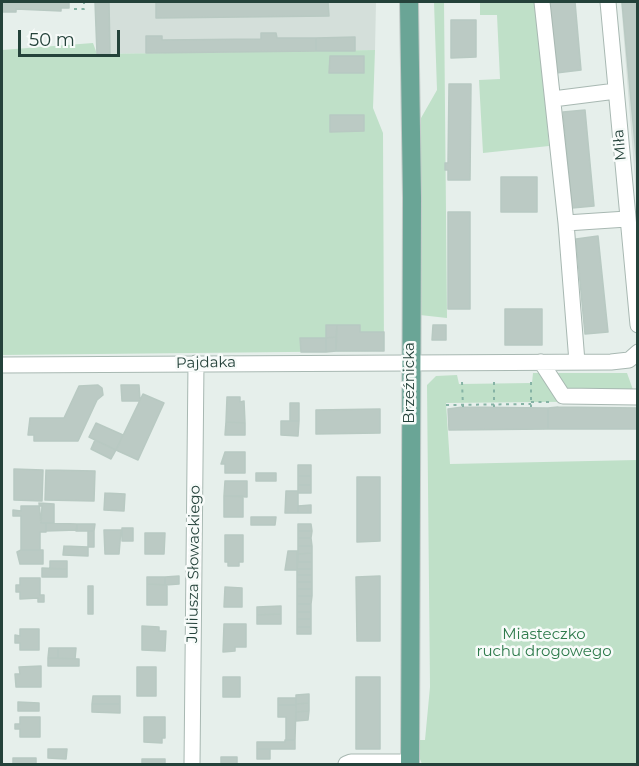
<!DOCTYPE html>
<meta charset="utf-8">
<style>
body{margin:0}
#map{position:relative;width:639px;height:766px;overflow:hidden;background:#e6efeb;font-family:Montserrat,sans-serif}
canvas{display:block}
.frame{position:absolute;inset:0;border:3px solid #24423a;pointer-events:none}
.scale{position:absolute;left:18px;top:30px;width:102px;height:27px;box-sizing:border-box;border:3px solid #24423a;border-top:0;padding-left:8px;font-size:18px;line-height:21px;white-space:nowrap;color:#24423a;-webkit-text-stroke:4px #f7fbf9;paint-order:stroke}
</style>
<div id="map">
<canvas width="639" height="766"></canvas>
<div class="frame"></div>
<div class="scale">50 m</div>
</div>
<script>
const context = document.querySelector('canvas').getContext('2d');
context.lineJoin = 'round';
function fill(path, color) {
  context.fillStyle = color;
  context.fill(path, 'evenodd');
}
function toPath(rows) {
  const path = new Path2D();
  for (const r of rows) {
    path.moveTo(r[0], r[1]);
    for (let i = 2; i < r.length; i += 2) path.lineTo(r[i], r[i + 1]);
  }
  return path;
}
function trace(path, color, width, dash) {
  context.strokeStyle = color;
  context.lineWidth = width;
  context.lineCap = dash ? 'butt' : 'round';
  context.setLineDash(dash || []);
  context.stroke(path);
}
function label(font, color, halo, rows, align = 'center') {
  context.font = font + ' Montserrat,sans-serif';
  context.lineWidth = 5;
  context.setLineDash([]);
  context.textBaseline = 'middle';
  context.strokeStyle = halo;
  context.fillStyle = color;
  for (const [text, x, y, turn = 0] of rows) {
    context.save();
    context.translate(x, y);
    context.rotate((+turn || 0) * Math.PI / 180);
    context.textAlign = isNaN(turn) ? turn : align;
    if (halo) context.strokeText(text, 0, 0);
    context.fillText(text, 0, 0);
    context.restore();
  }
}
const built = toPath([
 [95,2,376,2,375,50,97,54],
 [621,2,637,2,637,206]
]);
const green = toPath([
 [434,2,444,2,447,318,420,315,421,118,437,90],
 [480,2,537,2,549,146,483,153,479,80,500,79,497,15,480,15],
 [93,43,97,54,375,50,373,108,383,133,384,351,2,355,2,50],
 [533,373,627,373,637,401,446,403,450,464,637,460,637,764,422,764,419,757,420,740,425,740,430,687,427,385,436,376,457,375,459,384,532,383]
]);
const building = toPath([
 [2,2,69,2,69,8,61,8,61,11,16,9,16,12,2,12,2,2],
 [95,2,109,2,110,54,97,54,95,2],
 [156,2,328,2,329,16,156,18,156,2],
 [550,2,575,2,581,70,556,73,550,2],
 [622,2,635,2,638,27,638,177,622,2],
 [451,20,476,20,476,57,451,58,451,20],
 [261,33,276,33,277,38,316,38,316,51,146,53,146,36,162,36,162,40,261,39,261,33],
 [355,37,355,51,316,51,316,38,355,37],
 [330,56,364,56,364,73,329,73,330,56],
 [449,84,471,84,470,180,448,180,448,170,445,170,445,163,448,163,449,84],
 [585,110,594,206,572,208,563,112,585,110],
 [330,115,364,115,364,131,330,132,330,115],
 [501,177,537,177,537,212,501,212,501,177],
 [448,212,470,212,470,309,448,309,448,212],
 [598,236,608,332,585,334,576,239,598,236],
 [505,309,542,309,542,345,505,345,505,309],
 [326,325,337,325,336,337,326,338,326,325],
 [337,325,360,325,360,332,384,332,384,351,336,351,337,325],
 [433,325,446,325,446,340,432,340,433,325],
 [336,337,336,351,326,352,326,338,336,337],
 [300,338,326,338,326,352,301,352,300,338],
 [98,385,102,388,103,395,97,400,78,441,34,441,34,435,28,435,30,418,64,418,79,386,98,385],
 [121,385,139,385,140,401,122,401,121,385],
 [143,394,164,403,138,460,116,450,143,394],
 [227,397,240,397,240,402,244,401,245,423,226,422,227,397],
 [290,403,299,403,299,421,290,421,290,403],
 [463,407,548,408,548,429,449,430,448,409,463,407],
 [558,407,638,408,638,429,548,429,548,408,558,407],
 [380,409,380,433,316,434,316,410,380,409],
 [281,421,299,421,298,436,281,435,281,421],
 [226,422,245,423,245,435,225,435,226,422],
 [96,423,123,435,116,450,89,437,96,423],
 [95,440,116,450,111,459,91,449,95,440],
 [225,452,245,452,245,473,225,473,225,464,221,464,225,452],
 [298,465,311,465,311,476,298,476,298,465],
 [14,469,43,470,42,501,14,500,14,469],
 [46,470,95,471,94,501,45,500,46,470],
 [256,473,276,473,276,481,256,481,256,473],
 [298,476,311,476,311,485,298,485,298,476],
 [357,477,380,477,380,541,357,542,357,477],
 [225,481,247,481,247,497,224,496,225,481],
 [298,485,311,485,311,493,298,493,298,485],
 [286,491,298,491,298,513,285,513,286,491],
 [105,493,125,494,124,511,104,510,105,493],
 [224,496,243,496,243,517,224,517,224,496],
 [39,503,54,504,54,523,41,523,39,503],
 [311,505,311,513,298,513,298,506,311,505],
 [21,506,42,506,41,523,46,523,46,532,40,532,40,550,21,550,21,516,13,516,13,510,21,511,21,506],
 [251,517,276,517,275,525,251,525,251,517],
 [46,523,77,524,77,530,46,531,46,523],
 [77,524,95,524,94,531,76,531,77,524],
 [298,524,311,524,312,531,298,531,298,524],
 [122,528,133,528,133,541,122,541,122,528],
 [104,530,121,530,119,554,105,554,104,530],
 [88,531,94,531,94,547,88,547,88,531],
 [298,531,312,531,311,538,298,538,298,531],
 [145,533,165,533,164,554,145,554,145,533],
 [225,535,243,535,243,562,239,562,239,566,228,566,228,562,225,562,225,535],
 [298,538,311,538,312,546,298,546,298,538],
 [64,546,88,547,88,556,63,555,64,546],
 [298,546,312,546,312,553,298,554,298,546],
 [21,550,43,550,43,564,20,564,17,552,21,550],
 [288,551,297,551,297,570,285,570,288,551],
 [312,553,312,562,298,562,298,554,312,553],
 [50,561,67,561,67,569,50,569,50,561],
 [298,562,312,562,312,569,297,569,298,562],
 [42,568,67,569,67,577,42,577,42,568],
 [297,569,312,569,312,575,297,575,297,569],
 [297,575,312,575,312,582,297,582,297,575],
 [179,576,179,584,165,585,165,577,179,576],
 [380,576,380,641,357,641,356,577,380,576],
 [147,577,165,577,165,585,147,584,147,577],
 [20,578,40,578,40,595,44,595,44,602,38,602,38,598,20,599,20,592,16,592,16,585,20,585,20,578],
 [297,582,312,582,312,589,297,589,297,582],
 [147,584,167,585,167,605,147,605,147,584],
 [88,586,93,586,93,614,88,614,88,586],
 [225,587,242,588,242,607,224,607,225,587],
 [297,589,312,589,312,596,297,596,297,589],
 [297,596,312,596,311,604,297,604,297,596],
 [297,604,311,604,311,612,297,612,297,604],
 [281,606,281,614,257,615,257,607,281,606],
 [297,612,311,612,311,619,297,619,297,612],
 [281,614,281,624,257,624,257,615,281,614],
 [297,619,311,619,311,627,297,627,297,619],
 [224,624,246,624,246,647,235,647,235,651,223,652,224,624],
 [142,626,159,627,159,631,166,631,165,651,142,650,142,626],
 [297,627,311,627,311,634,297,634,297,627],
 [20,629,39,629,39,650,20,650,20,643,15,643,15,635,20,636,20,629],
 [49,648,58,648,58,658,48,658,49,648],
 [58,648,76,648,75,659,58,658,58,648],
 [48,658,79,659,79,666,48,666,48,658],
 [41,666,41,687,16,687,15,674,20,674,19,667,41,666],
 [137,667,156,667,156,696,137,696,137,667],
 [223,677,240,677,240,697,223,697,223,677],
 [356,677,380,677,380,749,356,749,356,677],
 [309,694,309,703,296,704,296,695,309,694],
 [93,696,120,696,120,704,92,704,93,696],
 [278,698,296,698,296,705,278,705,278,698],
 [18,702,39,703,39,711,18,711,18,702],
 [309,703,309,711,296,712,296,704,309,703],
 [92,704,120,704,120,713,92,712,92,704],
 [278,705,296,705,295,740,286,740,286,717,278,717,278,705],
 [309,711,308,720,296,721,296,712,309,711],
 [20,717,40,717,40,737,20,737,20,729,15,729,15,724,20,724,20,717],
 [144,717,165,717,165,738,162,738,162,743,144,742,144,717],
 [285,740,295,740,295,749,257,749,257,742,285,742,285,740],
 [48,749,67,749,66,759,48,758,48,749],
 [257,749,270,749,270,759,257,759,257,749],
 [221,757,237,757,237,764,221,764,221,757],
 [13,758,36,758,36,764,13,764,13,758],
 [142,759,165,759,165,764,142,764,142,759]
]);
const path = toPath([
 [74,9,84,9,84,2],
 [462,382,463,407],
 [494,382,494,407],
 [531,382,531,407],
 [531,402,549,402],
 [446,405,531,404]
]);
const minor = toPath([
 [542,2,566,223,577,362],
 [608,2,638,325],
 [553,99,616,91],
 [566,223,627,219],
 [541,362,563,396,638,397],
 [2,365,611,362,629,360,638,352],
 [192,764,196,363],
 [346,764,351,762,410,762]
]);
const major = toPath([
 [409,2,412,198,410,764]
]);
const streetNames = [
 ["Miła",620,145,-95],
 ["Pajdaka",206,363,-1],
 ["Brzeźnicka",410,383,-90],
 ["Juliusza Słowackiego",194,564,-89]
];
const parkNames = [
 ["Miasteczko",544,635],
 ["ruchu drogowego",544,652]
];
fill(built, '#d4dfda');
fill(green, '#bfe0c8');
fill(building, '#bbcac4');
trace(building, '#b8c9c2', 1.5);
trace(minor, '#a8b8b2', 17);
trace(major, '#c2cac8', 20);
trace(path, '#86b3a5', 2, [3, 4.5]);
trace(minor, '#fff', 15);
trace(major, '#6aa596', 18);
label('15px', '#24423a', '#f7fbf9', streetNames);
label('15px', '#2d7a4b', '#f7fbf9', parkNames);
</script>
